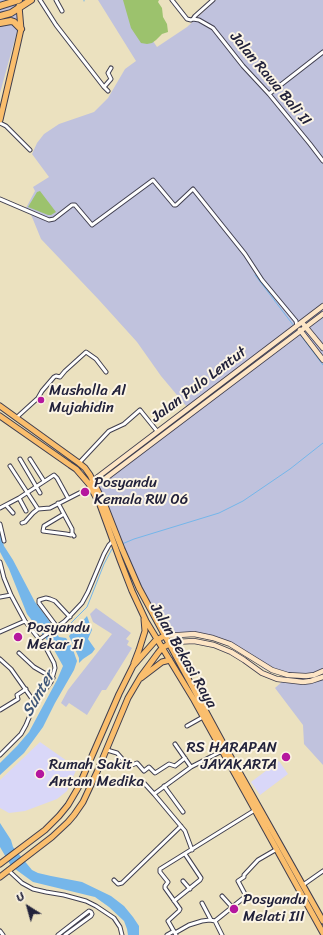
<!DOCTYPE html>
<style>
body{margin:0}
#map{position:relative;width:323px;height:935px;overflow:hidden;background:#ebe1bf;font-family:Sriracha,sans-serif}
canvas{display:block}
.north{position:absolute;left:8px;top:887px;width:40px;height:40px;-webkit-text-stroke:3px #fcf5e5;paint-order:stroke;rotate:323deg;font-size:11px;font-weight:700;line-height:16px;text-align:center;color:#22223b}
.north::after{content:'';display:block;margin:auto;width:14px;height:18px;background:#22223b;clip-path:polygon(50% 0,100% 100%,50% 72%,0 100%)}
</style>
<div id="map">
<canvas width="323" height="935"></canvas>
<div class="north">U</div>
</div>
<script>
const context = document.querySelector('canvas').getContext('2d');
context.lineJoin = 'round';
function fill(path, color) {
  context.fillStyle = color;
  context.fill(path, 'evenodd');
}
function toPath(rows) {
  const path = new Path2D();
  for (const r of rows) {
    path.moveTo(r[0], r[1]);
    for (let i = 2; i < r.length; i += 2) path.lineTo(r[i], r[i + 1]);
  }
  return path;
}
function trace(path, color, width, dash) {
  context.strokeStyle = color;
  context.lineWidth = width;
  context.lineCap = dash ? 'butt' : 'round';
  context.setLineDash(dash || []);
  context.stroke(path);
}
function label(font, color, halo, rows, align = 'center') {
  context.font = font + ' Sriracha,sans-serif';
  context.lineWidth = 4;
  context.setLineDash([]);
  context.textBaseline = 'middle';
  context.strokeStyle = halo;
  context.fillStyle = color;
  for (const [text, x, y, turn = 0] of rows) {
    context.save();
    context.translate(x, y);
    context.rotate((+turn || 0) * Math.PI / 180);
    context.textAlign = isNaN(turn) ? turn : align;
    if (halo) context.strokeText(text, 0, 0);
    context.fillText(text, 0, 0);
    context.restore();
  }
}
const built = toPath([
 [40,742,77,768,67,791,57,799,25,811,9,813,0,808,0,780],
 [279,761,288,774,260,795,251,782]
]);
const industrial = toPath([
 [0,0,14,0,21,17,0,93],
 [98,0,134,0,149,35,157,47,187,27,216,0,323,0,323,765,304,744,303,725,275,688,284,680,285,676,264,669,246,653,224,641,194,635,168,634,140,590,99,486,192,413,161,376,137,342,99,300,41,239,32,217,26,208,35,191,33,187,49,177,32,154,37,143,44,134,59,124,94,112,108,98,125,69,136,61],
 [96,608,131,633,126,639,129,641,127,645,132,648,106,690,102,690,87,715,69,703,66,707,61,703,68,690,112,634,93,622,90,614]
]);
const green = toPath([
 [123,0,159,0,158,2,162,8,163,17,167,24,168,32,162,34,156,40,152,43,147,44,141,43,131,28],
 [40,191,56,212,51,215,48,215,28,207,37,192]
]);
const water = toPath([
 [0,529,4,546,13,560,35,602,48,619,59,637,66,638,72,647,77,661,74,670,55,703,43,727,24,753,0,775,0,763,17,746,29,732,57,680,63,666,53,648,27,614,9,569,0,552],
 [87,616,92,630,88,639,95,649,92,653,83,659,79,663,79,658,69,636],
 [0,823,11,840,13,847,32,870,38,873,51,876,82,882,111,896,124,906,133,917,139,926,139,935,128,935,127,929,124,921,109,907,95,897,33,882,11,866,0,847]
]);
const stream = toPath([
 [84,0,84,1],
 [255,275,294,326],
 [299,333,323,365],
 [122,544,134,539,219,513,243,501,290,469,323,443],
 [57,634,70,624,87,607,104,564,112,549,114,548]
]);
const street = toPath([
 [40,0,56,25,104,87,108,91],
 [56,0,62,11],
 [172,0,187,19,191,20,193,19,199,20,213,28,243,66,269,94,310,144,323,161],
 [193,19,195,16,213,0],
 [104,87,111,79,108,73,111,68],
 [269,94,323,52],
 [0,123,6,126,30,150],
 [0,199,49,220,54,219,72,205,75,205,92,225,153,180,174,205,176,205,193,189,245,254,262,280,296,321,297,326],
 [16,418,38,398,42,391,54,377,56,376,60,377,65,371,86,352,96,359,106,372],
 [20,459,40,493],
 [30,459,44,481],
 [79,463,109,431,124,424,140,410,157,431],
 [10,466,38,509],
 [19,498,26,511],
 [58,503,72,529,72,533,74,536],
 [6,505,13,513],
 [0,508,19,498,54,475,57,478,68,498],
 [64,514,44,526,43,531,66,534,71,535,72,533],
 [22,523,25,522,33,513,38,509,50,508,91,487],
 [0,524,4,541],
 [0,562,4,578,11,595,25,621,46,648,54,663,55,668,51,682,35,703,26,725,21,734,0,755],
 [0,597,11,595],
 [57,627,39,603,39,600,46,598,50,599,55,601,70,617],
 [0,632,25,621],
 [40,639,65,621,82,603,88,592,104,554,109,545,113,541],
 [19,653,34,667,53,678],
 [0,659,11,669,35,703],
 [0,710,18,699,17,695,26,689],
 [187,726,203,717],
 [175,744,191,767],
 [107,750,117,753,125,762,129,761,132,765,137,763,144,771,149,767,155,773,169,764,175,766,185,758],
 [144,783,154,794],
 [164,786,183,812],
 [192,850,185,831,154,794,191,767,222,751],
 [8,870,22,883,33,889,46,892,64,895,86,901,96,906,114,918,120,927,122,935],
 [114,880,118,884,122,883,181,826],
 [183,881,190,889],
 [303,885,323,871],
 [222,896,232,907],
 [174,901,200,880,201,878,185,854],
 [202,903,211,920],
 [215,921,246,896,238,881,244,877,244,875,258,860,277,849],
 [215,921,222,935],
 [0,931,3,935],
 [175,933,189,925,202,921,210,920,215,921],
 [58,935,89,911,91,912,92,914,91,916,65,935],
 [167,935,174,931],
 [176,935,168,921,179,911,180,909,165,888,165,886,168,882,160,872,160,869,255,810]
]);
const secondary = toPath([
 [304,325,323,348],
 [300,330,323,360],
 [90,483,323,306],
 [92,486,102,481,323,314],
 [164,636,194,634,213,638,230,644,272,670,288,675,306,676,314,675,323,671],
 [169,644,175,642,194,641,214,645,231,652,244,660,262,673,277,679,303,682,311,681,323,677]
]);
const primary = toPath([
 [0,120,17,47,21,29,19,6],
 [0,406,79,463,85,468,90,475,104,503,122,549,139,588,224,745,323,921],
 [0,416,70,465,76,469,89,484,100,505,120,560,132,591,146,621,194,700,323,933],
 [134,663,139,650,145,631,144,619],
 [141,678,162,662,170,660],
 [0,864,45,830,59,816,68,805,78,788,119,694,133,666,155,641,164,636],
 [0,877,52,837,68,822,74,815,83,802,97,772,128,698,141,676,158,653,162,648,169,644]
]);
const highway = toPath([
 [0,6,19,0],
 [0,16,11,13,31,0],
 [0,23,11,21,14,22,21,29]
]);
const markers = [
 [41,400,4,"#b5179e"],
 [85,492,5,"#b5179e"],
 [18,637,5,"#b5179e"],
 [286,757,5,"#b5179e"],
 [40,774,5,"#b5179e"],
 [234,909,5,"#b5179e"]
];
const streetNames = [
 ["Jalan Rawa Bali II",270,79,50],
 ["Jalan Pulo Lentut",199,385,-37],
 ["Jalan Bekasi Raya",183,656,60]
];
const poiNames = [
 ["Musholla Al",49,391],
 ["Mujahidin",49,408],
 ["Posyandu",94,483],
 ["Kemala RW 06",94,500],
 ["Posyandu",27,628],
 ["Mekar II",27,645],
 ["RS HARAPAN",277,748,"right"],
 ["JAYAKARTA",277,765,"right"],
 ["Rumah Sakit",49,765],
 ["Antam Medika",49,782],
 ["Posyandu",243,900],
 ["Melati III",243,917]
];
const waterNames = [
 ["Sunter",39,694,-60]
];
fill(built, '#d9d7f8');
fill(industrial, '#c0c2dd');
fill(green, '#9cc26d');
fill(water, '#75b6ea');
trace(stream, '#75b6ea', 1);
trace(street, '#403f4f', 5);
trace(secondary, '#403f4f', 6);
trace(primary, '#403f4f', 7);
trace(highway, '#403f4f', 8);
trace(street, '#fff', 3);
trace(secondary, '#fde5c5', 4.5);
trace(primary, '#fabe6d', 5);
trace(highway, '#fabe6d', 6);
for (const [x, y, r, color] of markers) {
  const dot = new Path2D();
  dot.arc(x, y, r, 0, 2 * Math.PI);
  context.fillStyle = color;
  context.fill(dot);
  trace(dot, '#fcf5e5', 1.5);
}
label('15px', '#22223b', '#fcf5e5', streetNames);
label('15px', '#22223b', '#fcf5e5', poiNames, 'left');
label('italic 16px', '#3f5678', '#fcf5e5', waterNames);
</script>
